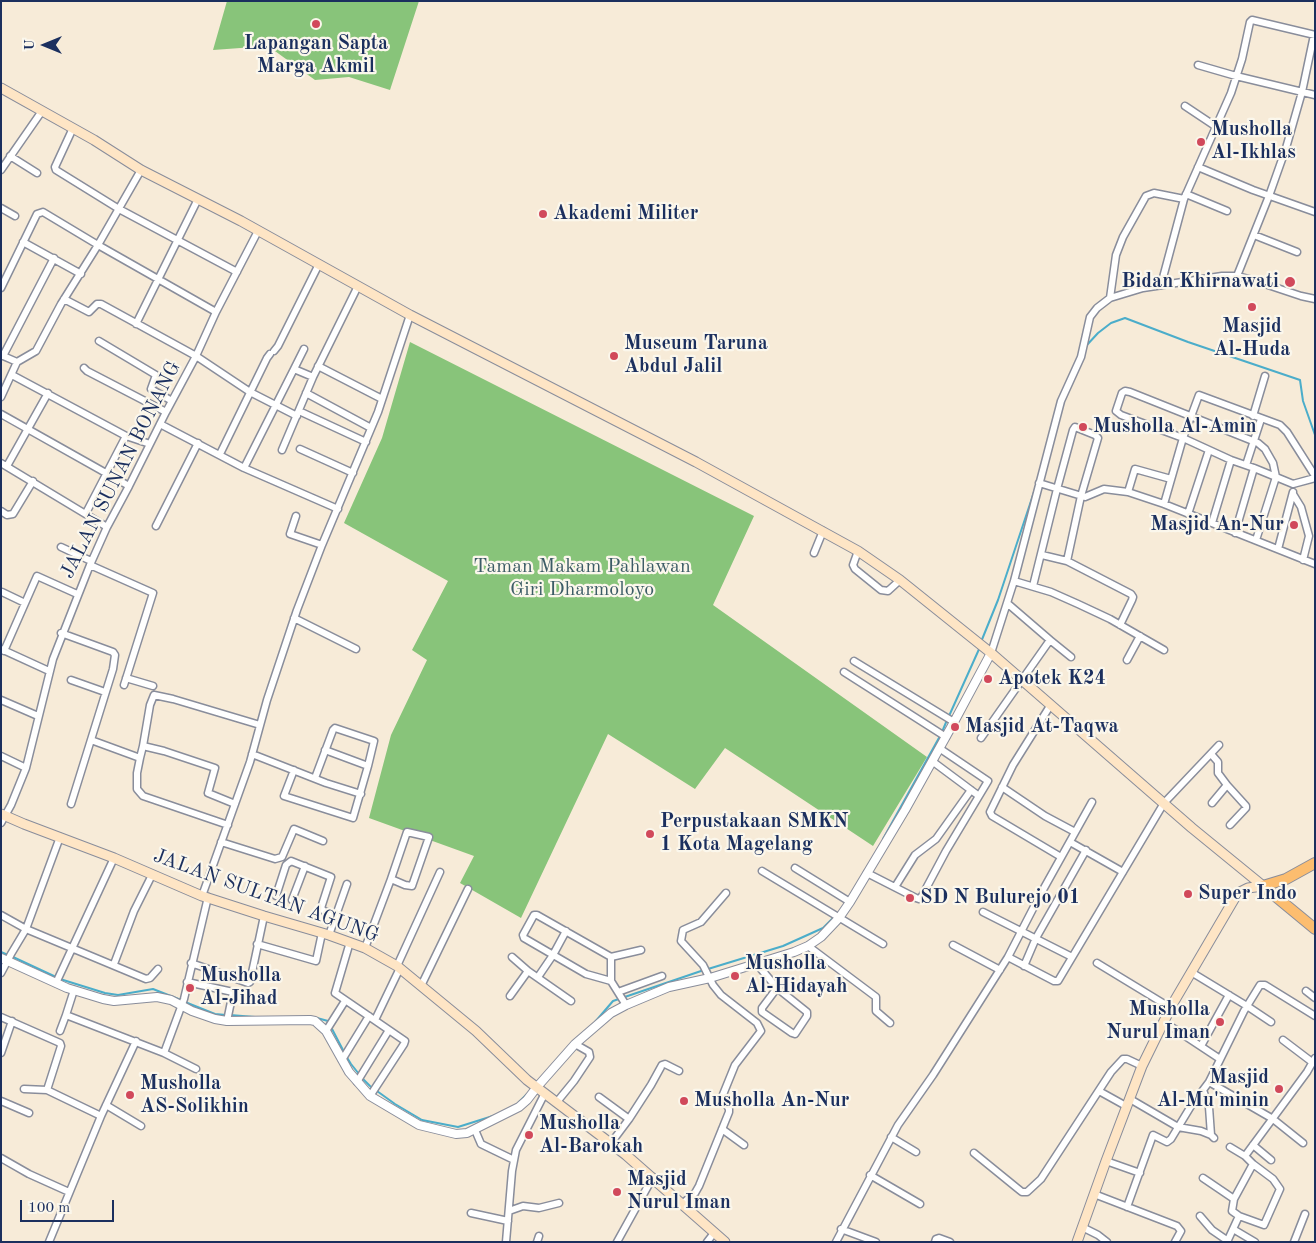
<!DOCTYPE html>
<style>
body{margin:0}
#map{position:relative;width:1316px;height:1243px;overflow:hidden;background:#f7ebd8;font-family:"Old Standard TT",serif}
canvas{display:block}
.frame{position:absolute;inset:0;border:2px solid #1b2f5e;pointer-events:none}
.north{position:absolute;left:20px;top:20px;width:50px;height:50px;-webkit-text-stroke:4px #fbf7ec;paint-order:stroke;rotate:270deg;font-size:14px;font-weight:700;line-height:20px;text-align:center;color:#1b2f5e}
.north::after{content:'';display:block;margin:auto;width:18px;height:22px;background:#1b2f5e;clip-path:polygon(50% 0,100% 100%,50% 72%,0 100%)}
.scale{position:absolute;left:20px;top:1200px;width:94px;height:22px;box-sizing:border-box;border:2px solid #1b2f5e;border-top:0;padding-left:6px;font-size:15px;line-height:18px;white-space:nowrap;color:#1b2f5e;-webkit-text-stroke:4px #fbf7ec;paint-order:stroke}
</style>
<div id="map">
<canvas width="1316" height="1243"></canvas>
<div class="frame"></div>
<div class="north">U</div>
<div class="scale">100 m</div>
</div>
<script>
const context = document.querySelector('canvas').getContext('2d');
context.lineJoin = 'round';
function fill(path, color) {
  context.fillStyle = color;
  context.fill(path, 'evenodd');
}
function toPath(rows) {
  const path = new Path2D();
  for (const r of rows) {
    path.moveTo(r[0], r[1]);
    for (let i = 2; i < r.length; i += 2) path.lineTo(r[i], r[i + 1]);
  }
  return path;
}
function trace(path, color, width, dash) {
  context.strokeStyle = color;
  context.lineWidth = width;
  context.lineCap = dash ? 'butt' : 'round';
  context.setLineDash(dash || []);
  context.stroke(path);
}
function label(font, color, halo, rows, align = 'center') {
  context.font = font + ' "Old Standard TT",serif';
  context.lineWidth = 4.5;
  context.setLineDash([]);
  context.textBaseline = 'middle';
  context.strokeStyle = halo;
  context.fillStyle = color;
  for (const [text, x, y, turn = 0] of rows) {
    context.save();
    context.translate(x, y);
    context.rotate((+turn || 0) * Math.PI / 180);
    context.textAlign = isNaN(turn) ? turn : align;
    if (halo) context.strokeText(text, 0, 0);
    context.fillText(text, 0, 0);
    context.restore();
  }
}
const green = toPath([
 [227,1,419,1,390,90,349,77,315,80,268,46,213,50],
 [410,342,754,516,713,605,927,757,873,846,725,748,695,789,608,734,521,918,460,883,474,856,369,818,391,735,427,660,412,650,448,581,344,523,382,438]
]);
const stream = toPath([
 [1086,346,1098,333,1111,323,1125,318,1188,342,1300,380,1303,401,1315,435],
 [981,642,998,600,1035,489],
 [949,716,980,647],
 [942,732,947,720],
 [883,839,940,736],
 [1,952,8,955],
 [13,957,56,977],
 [708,969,783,946,823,928,834,917],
 [60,979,105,993,118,995,153,989,181,1000],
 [185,1002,215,1014,226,1015],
 [230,1015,255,1017],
 [317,1018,328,1021,329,1023],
 [595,1022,613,1001,704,970],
 [331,1027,344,1052],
 [346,1056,351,1064,359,1074],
 [362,1078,370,1086,395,1104,422,1120,458,1127,496,1115],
 [518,1103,527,1094]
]);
const minor = toPath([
 [1198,65,1236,76,1315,95],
 [1185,106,1215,126],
 [73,128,55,167,56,170,119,209,237,272],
 [10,156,37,173],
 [1198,167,1253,190,1315,212],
 [1,170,42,111],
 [1186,194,1227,211],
 [1,208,15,216],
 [1254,235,1297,252],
 [23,242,81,274],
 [1237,276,1269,196,1286,148,1302,92,1314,35],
 [1161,285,1184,199,1231,93,1242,59,1250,22,1252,20,1315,35],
 [1,288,37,214,43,212,98,245,216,312],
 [1110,298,1116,255,1123,237,1146,196,1154,193,1184,199],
 [64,299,89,312,97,304,101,304,196,356,250,392,297,416],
 [136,324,198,199],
 [99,341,156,375,151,389,172,401],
 [274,351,278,346,319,264],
 [1,355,17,362],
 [3,356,54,258],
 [318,366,382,399],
 [84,368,87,371,166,412],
 [294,369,304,349],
 [12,375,126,436,150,444],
 [306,393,371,428],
 [1,397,17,362,36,351,61,304,98,245,141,170],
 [299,411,366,442],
 [1,414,129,486],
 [1253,416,1265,376],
 [160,424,244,468,338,509],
 [300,449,353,473],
 [282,450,313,377],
 [220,454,267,358,270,354],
 [1,463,107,527],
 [1246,465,1261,419],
 [7,466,48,393],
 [244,468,294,369,313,377,358,286],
 [1039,483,1085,497,1104,489,1128,492,1164,504,1315,564],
 [1128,492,1135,469,1171,479],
 [1293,494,1301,507,1309,536,1303,560],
 [1164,504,1183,438,1199,395,1280,425,1287,432,1315,476],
 [1,511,7,515,13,514,33,481],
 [86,513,126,436],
 [1188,514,1209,450],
 [296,516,290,534,322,545],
 [1212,523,1231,460],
 [156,526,198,443],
 [1235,533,1254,468],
 [1256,540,1276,477,1273,463,1265,449,1258,443,1130,392,1125,391,1122,393,1116,411,1121,415,1183,438,1231,460,1254,468,1276,477,1293,484,1315,478],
 [61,547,91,561],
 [1278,549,1293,492],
 [858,551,853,565,855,569,881,590,888,591,900,580],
 [814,553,823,531],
 [1042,555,1067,561,1131,594,1133,597,1132,600,1120,625],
 [90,565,153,593,124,685],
 [1014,581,1051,592,1078,604,1110,619,1164,650],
 [1033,586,1057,489,1073,430,1075,427,1095,435,1098,438,1081,496,1067,561],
 [2,592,25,603],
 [294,618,356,649],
 [61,633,113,652,115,655,113,669,71,804],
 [1050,640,1071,657],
 [1,649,49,671],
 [4,651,37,576,77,594],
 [991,653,1014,581,1061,401,1081,357,1090,317,1097,308,1110,298,1143,288,1222,276,1237,276,1253,280,1301,296,1315,299],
 [1127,660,1140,636],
 [854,661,954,722],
 [844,672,946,737],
 [126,678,153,686],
 [71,680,105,692],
 [1,700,38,716],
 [1050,706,1013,765,990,812,992,816,1061,857],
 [981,738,1050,640,1007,603],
 [91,740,140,758,143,746,164,751,215,768,208,793,235,804],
 [143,746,150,705,154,695,173,699,260,725],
 [325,750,368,766],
 [252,754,326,783,361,794],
 [1211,754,1218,762,1218,773,1227,785,1212,803],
 [1,756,26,768],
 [140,758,137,773,137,789,143,796,228,825],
 [932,761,979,796],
 [294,770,284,796,353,818,368,766,374,741,335,728,333,730,315,778],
 [1227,785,1246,806,1246,808,1230,825],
 [1002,787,1045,816,1075,832],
 [1,823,11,805,26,768,53,659,90,565,107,527,129,486,166,412,196,356,216,312,258,231],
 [221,842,275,859,282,857,294,829,323,841],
 [1070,842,1123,872],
 [795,868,850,902],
 [762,871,883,944],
 [867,873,916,898,919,899,922,896,946,851,988,781,939,748],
 [895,887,915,855,936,839,971,790],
 [202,896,250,762,267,700,297,610,322,545,378,412,410,315],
 [276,896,286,865,291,861,331,877,321,908,324,911,336,915],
 [292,900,305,866],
 [983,912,1072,957],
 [1,915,26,929,146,979,150,978,158,969],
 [329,935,347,884],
 [350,942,335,993,405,1041,404,1044,370,1096],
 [257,944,316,961,322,933],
 [953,945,1000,970],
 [808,946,876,997,876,1011,890,1023],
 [365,948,391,879,405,885,412,886,429,837,407,832,391,879],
 [512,957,528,971,571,1001],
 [611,957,641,950],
 [1008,957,1039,897,1092,802],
 [191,963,248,983,250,982,264,916],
 [756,963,777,988,762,1008,762,1012,792,1033,795,1034,807,1016,807,1012,777,988],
 [1097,963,1171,1008],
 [114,964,134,911,152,875],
 [397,966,440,872],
 [1024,966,1036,938,1086,850],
 [1191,972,1247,1006,1271,1022],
 [1,973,11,954,26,929,60,837],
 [538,977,553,955,566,931],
 [611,981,611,957,537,915,534,915,523,935,524,938,586,974,611,981,626,1005],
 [187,982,233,992,227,1021],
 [56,983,114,858],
 [421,986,468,889],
 [74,990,66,1015,164,1053,184,999,208,897],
 [1306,991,1315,998],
 [618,992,662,976],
 [510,996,528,971],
 [1,1017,60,1043,61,1046,47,1090],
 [375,1020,400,968],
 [1164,1022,1220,1059],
 [60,1031,66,1015],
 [326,1031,345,1001],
 [1283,1040,1312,1062],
 [1201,1046,1229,995],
 [1,1053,12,1021],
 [164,1053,196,1069],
 [342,1060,369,1016],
 [357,1082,389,1030],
 [1209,1082,1273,1119,1303,1143],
 [24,1089,47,1090,101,1116],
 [1203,1090,1209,1107,1211,1135],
 [1099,1091,1126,1106],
 [599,1097,629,1119],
 [1130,1099,1178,1127,1201,1131,1211,1135,1214,1138],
 [1,1101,29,1113],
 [556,1103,574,1081,590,1057,589,1052,575,1044],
 [106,1105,141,1126],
 [722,1129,744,1145],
 [475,1130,481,1144,514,1160],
 [891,1137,916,1152],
 [611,1143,629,1119,651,1085,662,1065,665,1064,679,1071],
 [1253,1145,1271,1160],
 [1230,1147,1245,1156],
 [974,1153,1017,1188,1022,1192,1027,1192,1041,1179,1111,1072,1123,1059,1127,1059,1142,1066],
 [1,1158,29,1174,69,1192],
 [1106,1161,1140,1173],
 [870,1175,920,1204],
 [1203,1178,1234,1199],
 [1094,1194,1177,1226,1181,1231,1175,1242],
 [682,1204,695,1193,699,1186,729,1112,729,1109,722,1097,735,1065,761,1031,757,1023,721,995,713,985,703,965,681,941,683,930,701,922,726,893],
 [1127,1207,1153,1135,1167,1142,1171,1139,1191,1106,1209,1082,1244,1011,1260,985,1265,985,1315,1016],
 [509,1211,523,1206,539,1208,559,1203],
 [471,1213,508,1221],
 [1200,1216,1212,1230,1228,1241],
 [1239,1216,1264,1225,1280,1189,1273,1179,1253,1164],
 [1082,1227,1098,1235,1107,1242],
 [841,1229,876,1242],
 [1233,1229,1255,1242],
 [49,1242,101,1116,136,1041],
 [506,1242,512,1171,516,1150,545,1093],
 [537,1242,539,1236],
 [617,1242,653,1177],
 [707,1242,714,1233],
 [836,1242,898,1125,933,1075,1008,957,1054,981,1058,981,1164,803,1219,745],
 [935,1242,936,1239,939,1238,950,1242],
 [1227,1242,1239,1216,1232,1211,1234,1199,1253,1164,1245,1156,1307,1072,1315,1058],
 [1294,1242,1305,1214]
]);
const tertiary = toPath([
 [1,958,67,988,103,999,114,1001,157,997,171,1000,192,1011,215,1019,227,1021,310,1020,315,1021,326,1031,349,1072,370,1096,419,1125,456,1134,467,1133,519,1107,527,1100,537,1087,575,1044,611,1013,626,1005,669,987,710,978,794,952,808,946,821,937,839,918,850,902,905,810,954,722,991,653]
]);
const secondary = toPath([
 [1,88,94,140,141,170,241,221,410,315,696,462,858,551,900,580,991,653,1192,828,1263,886],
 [1,814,24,824,114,858,202,896,264,916,329,935,365,948,397,966,476,1031,527,1080,626,1155,725,1242],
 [1077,1242,1106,1161,1142,1066,1172,1005,1236,896,1240,892,1248,888,1263,886]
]);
const primary = toPath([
 [1263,886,1315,929],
 [1263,886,1286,879,1315,863]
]);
const markers = [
 [316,24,5,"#d1495b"],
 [1201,142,5,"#d1495b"],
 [543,214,5,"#d1495b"],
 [1290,282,6,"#d1495b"],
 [1252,307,5,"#d1495b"],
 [614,356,5,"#d1495b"],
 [1083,427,5,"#d1495b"],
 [1294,525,5,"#d1495b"],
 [988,679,5,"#d1495b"],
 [955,727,5,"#d1495b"],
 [650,834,5,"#d1495b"],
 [1188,894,5,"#d1495b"],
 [910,898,5,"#d1495b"],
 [735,976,5,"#d1495b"],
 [190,988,5,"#d1495b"],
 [1220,1022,5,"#d1495b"],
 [1279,1089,5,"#d1495b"],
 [130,1095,5,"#d1495b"],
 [684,1101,5,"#d1495b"],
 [529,1135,5,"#d1495b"],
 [617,1192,5,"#d1495b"]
];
const poiNames = [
 ["Lapangan Sapta",316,44,"center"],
 ["Marga Akmil",316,67,"center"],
 ["Musholla",1211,130],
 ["Al-Ikhlas",1211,153],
 ["Akademi Militer",553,214],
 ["Bidan Khirnawati",1279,282,"right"],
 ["Masjid",1252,327,"center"],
 ["Al-Huda",1252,350,"center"],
 ["Museum Taruna",624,344],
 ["Abdul Jalil",624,367],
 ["Musholla Al-Amin",1093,427],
 ["Masjid An-Nur",1284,525,"right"],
 ["Apotek K24",998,679],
 ["Masjid At-Taqwa",965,727],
 ["Perpustakaan SMKN",660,822],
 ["1 Kota Magelang",660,845],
 ["Super Indo",1198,894],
 ["SD N Bulurejo 01",920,898],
 ["Musholla",745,964],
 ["Al-Hidayah",745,987],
 ["Musholla",200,976],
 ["Al-Jihad",200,999],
 ["Musholla",1210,1010,"right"],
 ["Nurul Iman",1210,1033,"right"],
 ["Masjid",1269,1078,"right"],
 ["Al-Mu'minin",1269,1101,"right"],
 ["Musholla",140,1084],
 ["AS-Solikhin",140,1107],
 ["Musholla An-Nur",694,1101],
 ["Musholla",539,1124],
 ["Al-Barokah",539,1147],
 ["Masjid",627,1180],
 ["Nurul Iman",627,1203]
];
const streetNames = [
 ["JALAN SUNAN BONANG",121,470,-63],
 ["JALAN SULTAN AGUNG",266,896,20]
];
const parkNames = [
 ["Taman Makam Pahlawan",582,567],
 ["Giri Dharmoloyo",582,590]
];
fill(green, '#88c47a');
trace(stream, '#4badca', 2);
trace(minor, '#898d9b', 9);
trace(tertiary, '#898d9b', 10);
trace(secondary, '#898d9b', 11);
trace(primary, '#898d9b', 12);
trace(minor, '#fff', 6);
trace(tertiary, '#fff', 8);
trace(secondary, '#fee5c5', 9);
trace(primary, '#fcbd6f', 10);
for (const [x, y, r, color] of markers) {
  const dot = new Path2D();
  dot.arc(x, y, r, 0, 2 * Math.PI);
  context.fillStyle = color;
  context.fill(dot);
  trace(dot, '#fbf7ec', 2);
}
label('bold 20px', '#1b2f5e', '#fbf7ec', poiNames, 'left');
label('20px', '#1b2f5e', '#fbf7ec', streetNames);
label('20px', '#3c5c66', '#fbf7ec', parkNames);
</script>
